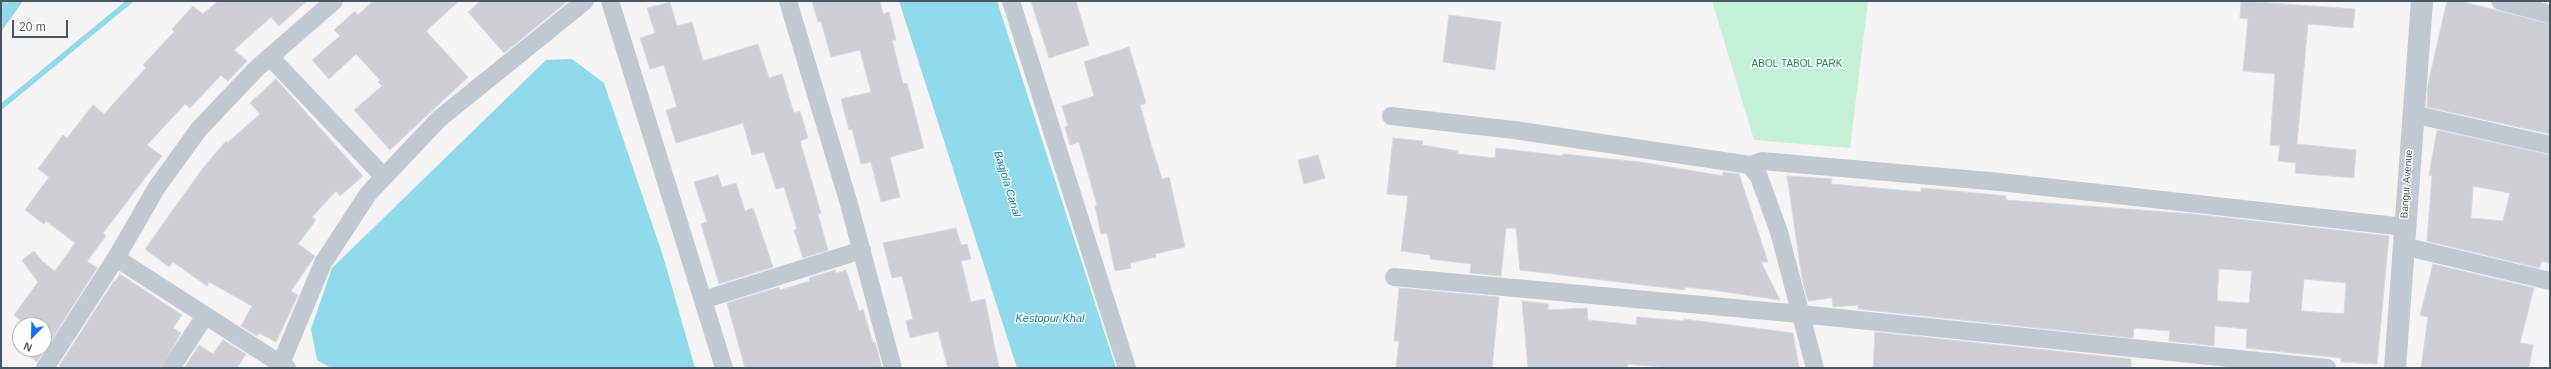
<!DOCTYPE html>
<style>
body{margin:0}
#map{position:relative;width:2551px;height:369px;overflow:hidden;background:#f5f3f3;font-family:Helvetica,sans-serif}
canvas{display:block}
.frame{position:absolute;inset:0;border:2px solid #4a5661;pointer-events:none}
.north{position:absolute;left:12px;top:317px;width:40px;height:40px;box-sizing:border-box;background:#fff;border:1px solid #b7bbc0;border-radius:50%;rotate:203deg;font-size:11px;font-weight:700;line-height:16px;text-align:center;color:#4a5661}
.north::after{content:'';display:block;margin:auto;width:14px;height:18px;background:#1a73e8;clip-path:polygon(50% 0,100% 100%,50% 72%,0 100%)}
.scale{position:absolute;left:12px;top:20px;width:56px;height:18px;box-sizing:border-box;border:2px solid #4a5661;border-top:0;padding-left:5px;font-size:12px;line-height:14px;white-space:nowrap;color:#4a5661;-webkit-text-stroke:3px #fff;paint-order:stroke}
</style>
<div id="map">
<canvas width="2551" height="369"></canvas>
<div class="frame"></div>
<div class="north">N</div>
<div class="scale">20 m</div>
</div>
<script>
const context = document.querySelector('canvas').getContext('2d');
context.lineJoin = 'round';
function fill(path, color) {
  context.fillStyle = color;
  context.fill(path, 'evenodd');
}
function toPath(rows) {
  const path = new Path2D();
  for (const r of rows) {
    path.moveTo(r[0], r[1]);
    for (let i = 2; i < r.length; i += 2) path.lineTo(r[i], r[i + 1]);
  }
  return path;
}
function trace(path, color, width, dash) {
  context.strokeStyle = color;
  context.lineWidth = width;
  context.lineCap = dash ? 'butt' : 'round';
  context.setLineDash(dash || []);
  context.stroke(path);
}
function label(font, color, halo, rows, align = 'center') {
  context.font = font + ' Helvetica,sans-serif';
  context.lineWidth = 3;
  context.setLineDash([]);
  context.textBaseline = 'middle';
  context.strokeStyle = halo;
  context.fillStyle = color;
  for (const [text, x, y, turn = 0] of rows) {
    context.save();
    context.translate(x, y);
    context.rotate((+turn || 0) * Math.PI / 180);
    context.textAlign = isNaN(turn) ? turn : align;
    if (halo) context.strokeText(text, 0, 0);
    context.fillText(text, 0, 0);
    context.restore();
  }
}
const green = toPath([
 [1712,1,1868,1,1850,148,1754,140]
]);
const water = toPath([
 [1,1,23,1,1,32],
 [899,1,997,1,1116,368,1017,368],
 [572,59,604,83,664,259,695,368,331,368,317,360,311,329,332,268,546,60]
]);
const stream = toPath([
 [1,107,130,1]
]);
const building = toPath([
 [218,1,307,1,279,26,271,17,234,50,247,61,228,81,221,75,190,108,185,104,147,145,162,156,103,233,106,236,87,261,97,268,37,362,13,344,20,335,20,349,44,349,44,325,27,325,14,315,38,282,22,260,34,251,42,261,55,271,75,243,46,221,44,224,25,210,49,177,38,169,63,135,67,138,93,105,104,114,146,68,143,65,174,32,172,29,193,6,203,14,218,1],
 [373,1,459,1,426,31,468,77,390,150,354,110,382,86,378,82,380,80,356,54,329,79,312,60,340,36,334,30,355,11,358,15,373,1],
 [480,1,568,1,504,53,468,12,480,1],
 [812,1,880,1,883,14,889,12,896,40,892,40,903,84,907,83,924,148,890,157,900,197,881,202,871,162,861,164,852,129,849,130,841,99,871,92,860,50,831,57,821,21,818,22,812,1],
 [1031,1,1076,1,1089,45,1049,58,1031,1],
 [2241,1,2355,9,2353,28,2308,24,2297,144,2356,150,2354,178,2295,173,2296,163,2278,161,2280,146,2270,145,2275,74,2243,71,2248,19,2240,18,2241,1],
 [2447,1,2460,1,2550,24,2550,134,2427,107,2428,84,2447,1],
 [670,2,677,26,692,22,703,61,758,44,769,78,782,74,794,113,800,111,808,138,800,141,821,213,818,214,828,250,803,258,794,230,797,229,784,187,776,189,764,152,752,155,743,123,676,143,666,110,677,107,664,65,650,69,640,38,655,33,647,8,670,2],
 [1449,15,1501,22,1495,70,1443,62,1449,15],
 [1129,47,1146,103,1140,105,1151,144,1162,179,1169,177,1185,247,1155,254,1156,257,1130,263,1131,268,1115,271,1107,233,1101,234,1095,206,1097,205,1079,142,1070,145,1065,127,1068,126,1062,106,1094,96,1084,62,1129,47],
 [276,79,363,176,340,196,336,191,312,217,316,220,298,244,315,256,291,291,298,295,276,342,259,333,257,336,241,326,252,306,209,282,207,286,173,262,169,267,145,249,203,168,226,141,227,143,260,114,250,103,276,79],
 [2437,130,2550,155,2550,263,2542,261,2539,268,2427,241,2432,176,2429,175,2437,130],
 [2473,186,2510,193,2503,221,2471,218,2473,186],
 [1393,138,1423,141,1422,145,1458,151,1458,154,1495,158,1496,148,1563,156,1563,154,1640,162,1723,176,1723,172,1739,174,1768,262,1761,262,1780,300,1712,290,1685,287,1685,290,1520,270,1516,228,1506,228,1501,276,1470,273,1471,264,1430,259,1430,255,1401,251,1408,196,1387,194,1393,138],
 [1318,155,1325,178,1304,184,1298,160,1318,155],
 [718,175,722,187,736,183,745,211,753,208,773,267,719,284,701,224,707,222,694,182,718,175],
 [1787,176,1832,179,1831,184,1921,192,1921,188,1944,190,2006,196,2006,200,2193,214,2389,236,2377,364,2341,362,2341,358,2246,348,2247,329,2215,326,2214,346,2169,341,2170,331,2134,328,2133,338,1858,309,1858,305,1833,307,1832,298,1808,301,1802,278,1787,176],
 [2219,269,2252,271,2249,303,2217,301,2219,269],
 [2304,279,2346,283,2344,314,2301,311,2304,279],
 [956,228,961,245,967,244,971,259,961,261,971,302,985,299,999,368,948,368,938,331,910,338,906,321,913,319,902,276,892,278,883,243,956,228],
 [2433,264,2534,288,2520,343,2533,345,2529,368,2421,368,2428,317,2420,315,2433,264],
 [835,270,836,273,846,270,859,311,863,309,873,343,875,342,882,368,745,368,727,303,779,287,780,290,810,281,809,278,835,270],
 [120,274,182,315,173,328,181,333,161,368,62,368,59,366,114,281,115,282,120,274],
 [1399,288,1499,297,1492,368,1396,368,1399,341,1394,341,1399,288],
 [1522,301,1548,304,1548,310,1587,308,1588,320,1636,325,1637,317,1684,321,1684,319,1793,333,1799,368,1671,368,1628,364,1627,368,1528,368,1522,301],
 [1875,332,2131,359,2131,368,1873,368,1875,332],
 [223,340,246,354,237,368,184,368,199,345,213,354,223,340]
]);
const minor = toPath([
 [610,1,724,368],
 [788,1,849,204,893,368],
 [1011,1,1127,368],
 [2500,1,2550,14],
 [270,57,384,177],
 [2412,114,2550,145],
 [1391,116,1514,130,1750,165],
 [2403,246,2550,281],
 [116,258,287,368],
 [1394,277,1800,314,2327,368],
 [703,300,862,250],
 [45,368,116,258,157,187,199,129,257,68,334,1],
 [171,368,205,316],
 [279,368,323,263,368,194,439,119,585,1],
 [1815,368,1779,232,1759,177,1750,165,1762,161,2000,182,2405,227]
]);
const tertiary = toPath([
 [2395,368,2422,1]
]);
const parkNames = [
 ["ABOL TABOL PARK",1797,64]
];
const streetNames = [
 ["Bangur Avenue",2407,184,-86]
];
const waterNames = [
 ["Bagjola Canal",1007,184,73],
 ["Kestopur Khal",1050,319]
];
fill(green, '#c3f1d5');
fill(water, '#90daee');
trace(stream, '#90daee', 5.5);
fill(building, '#cdcfd5');
trace(building, '#d7d9de', 1);
trace(minor, '#c1cad2', 18);
trace(tertiary, '#c1cad2', 22);
label('10px', '#17864f', '#fff', parkNames);
label('10px', '#4a5661', '#fff', streetNames);
label('italic 11px', '#0c7c9b', '#fff', waterNames);
</script>
